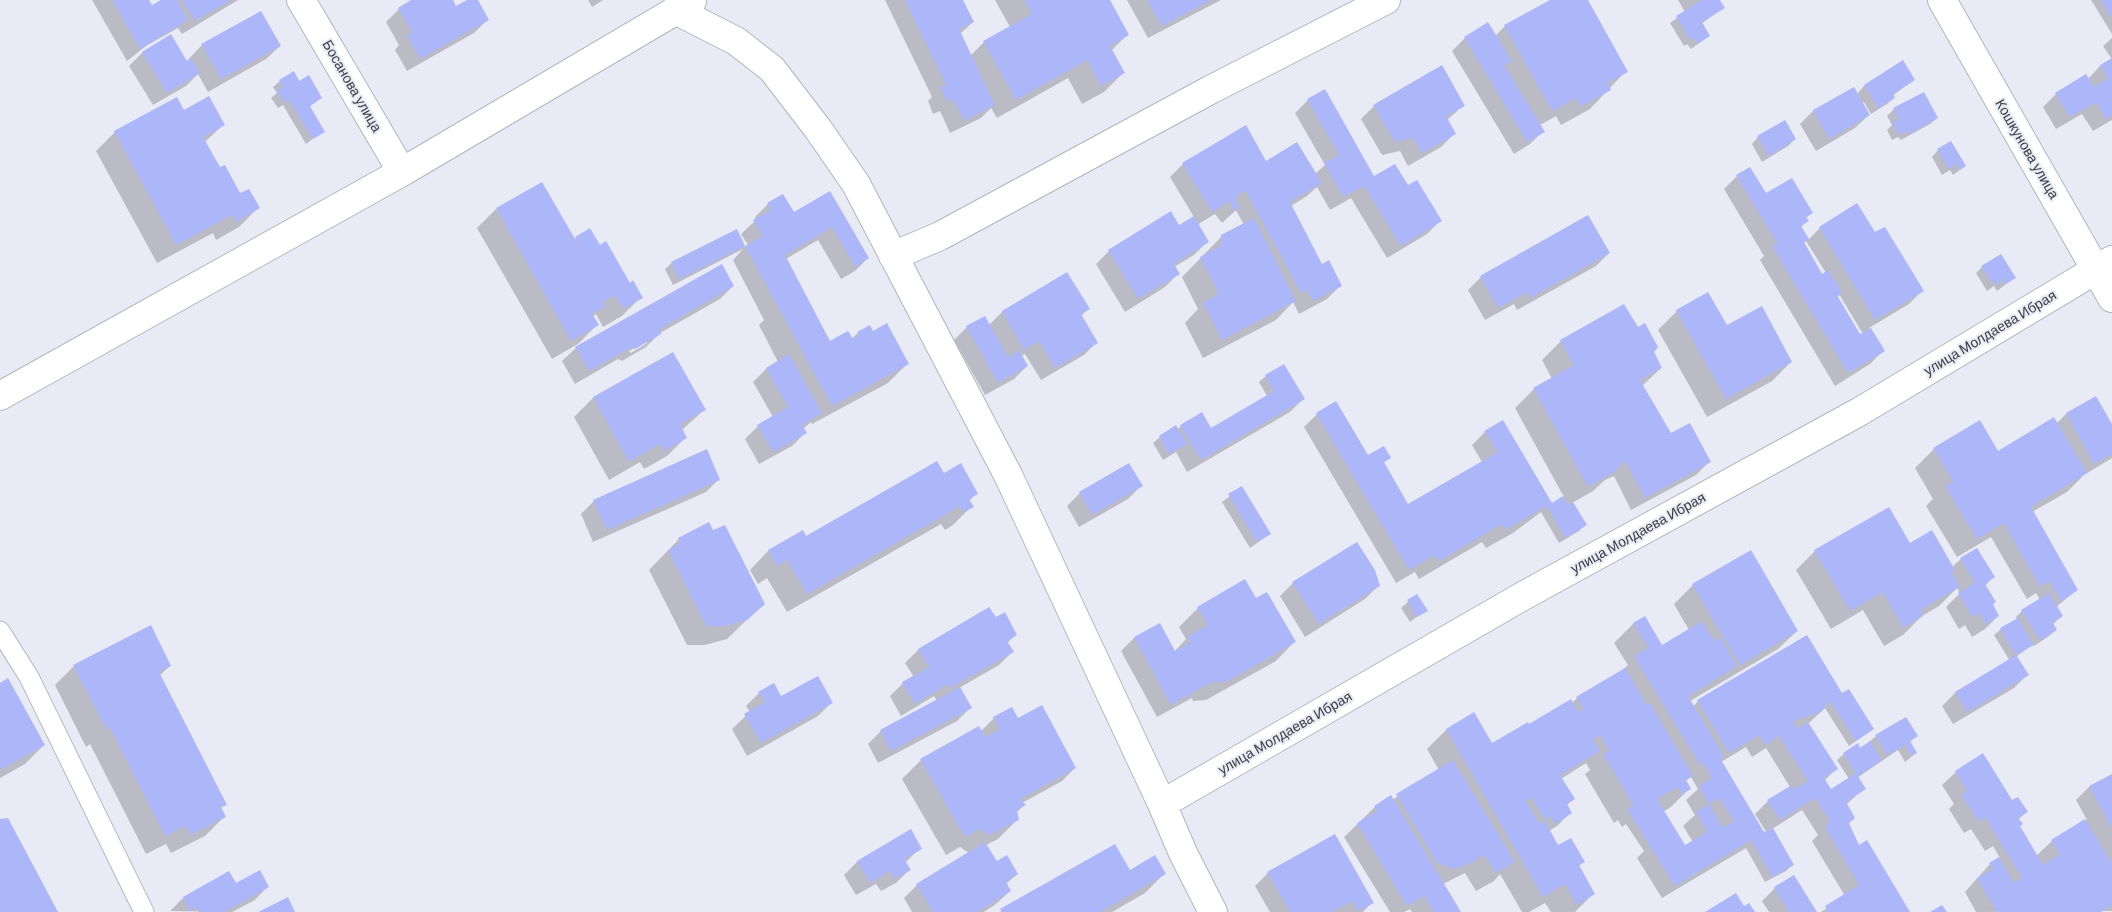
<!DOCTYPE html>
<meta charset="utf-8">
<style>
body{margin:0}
canvas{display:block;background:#e8eaf5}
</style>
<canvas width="2112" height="912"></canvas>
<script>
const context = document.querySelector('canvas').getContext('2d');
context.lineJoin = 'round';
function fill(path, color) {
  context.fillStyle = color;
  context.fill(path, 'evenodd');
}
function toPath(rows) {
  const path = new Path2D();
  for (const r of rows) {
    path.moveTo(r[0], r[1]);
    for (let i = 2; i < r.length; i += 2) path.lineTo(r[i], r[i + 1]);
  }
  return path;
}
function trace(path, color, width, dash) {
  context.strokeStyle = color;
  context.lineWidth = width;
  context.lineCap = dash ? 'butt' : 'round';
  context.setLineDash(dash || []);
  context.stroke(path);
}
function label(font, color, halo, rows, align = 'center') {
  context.font = font + ' Barlow,sans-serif';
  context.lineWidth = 4;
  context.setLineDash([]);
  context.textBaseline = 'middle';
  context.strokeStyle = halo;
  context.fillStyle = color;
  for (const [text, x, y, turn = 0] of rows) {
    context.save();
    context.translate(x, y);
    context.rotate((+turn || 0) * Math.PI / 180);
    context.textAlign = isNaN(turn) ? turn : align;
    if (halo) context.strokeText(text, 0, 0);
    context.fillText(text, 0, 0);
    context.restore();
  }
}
const shadow = toPath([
 [92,0,147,0,151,7,163,0,238,0,182,34,178,28,146,46,127,61],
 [414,0,451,0,456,8,469,0,476,0,487,20,474,33,407,71,395,50,399,45,386,22,399,9],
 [588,0,603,0,592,7],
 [885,0,962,0,973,22,960,34,970,56,984,42,1010,27,995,0,1108,0,1127,35,1111,51,1123,73,1104,92,1082,104,1068,78,997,118,991,108,981,118,950,133,940,111,933,114,928,101,932,97],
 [1127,0,1221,0,1148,38],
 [1553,0,1587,0,1626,71,1590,109,1561,125,1556,116,1540,125,1543,131,1530,144,1514,154,1452,51,1465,38,1495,36,1505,26],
 [1678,0,1718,0,1723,8,1701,24,1709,36,1691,49,1687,44,1684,46,1670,23,1685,12],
 [2091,0,2112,0,2112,34],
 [170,36,186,62,202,45,280,46,266,59,208,92,198,74,186,86,153,105,129,66,142,53],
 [2112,38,2112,120,2093,131,2082,114,2056,129,2043,107,2056,94,2088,79,2100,66,2112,59,2103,46],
 [1903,62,1914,80,1892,96,1894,98,1887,104,1871,114,1864,102,1862,103,1869,115,1855,128,1816,151,1800,124,1813,111,1853,88,1857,94,1864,86],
 [280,81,299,82,320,98,309,107,323,131,306,144,283,105,278,108,271,98,277,93,273,87],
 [1308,100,1373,178,1407,187,1440,221,1427,234,1387,258,1351,198,1330,210,1317,187,1307,196,1291,206,1322,265,1341,285,1327,299,1299,314,1293,302,1276,320,1203,358,1185,323,1198,309,1182,277,1222,236,1244,225,1236,210,1222,223,1215,214,1197,225,1207,242,1194,255,1174,267,1178,274,1165,287,1125,312,1096,264,1109,251,1179,227,1194,217,1170,177,1183,164,1266,162,1315,174,1325,165,1295,113],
 [1374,106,1463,106,1447,120,1455,133,1441,147,1408,166,1400,151,1382,155,1361,119],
 [1894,109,1937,118,1930,124,1901,140,1898,137,1892,140,1887,130,1892,125,1887,116],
 [183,111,223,125,205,142,220,169,240,195,258,208,239,227,216,240,213,233,157,263,96,151,115,132],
 [1758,137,1795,139,1788,146,1762,162,1752,144],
 [1938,150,1965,166,1953,175,1950,170,1942,175,1932,157],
 [1737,176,1766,195,1811,213,1806,218,1807,221,1801,227,1808,240,1820,228,1857,205,1874,234,1922,291,1909,304,1869,328,1883,351,1870,364,1835,386,1760,260,1764,256,1724,189],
 [1806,241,1826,273,1822,275,1803,244],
 [1839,294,1863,334,1860,335,1837,296],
 [830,193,868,258,855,271,841,279,818,240,786,259,830,342,851,339,858,333,872,333,907,364,888,383,812,424,811,422,803,429,805,433,792,446,759,464,745,439,758,426,773,417,753,382,766,369,778,362,759,325,764,320,733,260,743,249,673,285,665,269,672,263,736,230,744,247,748,245,741,234,756,220,755,217,768,204,793,214],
 [496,209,574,240,576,238,599,247,641,297,622,316,603,327,596,314,593,317,597,325,578,344,552,359,477,228],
 [1588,216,1609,253,1596,266,1517,310,1514,304,1485,320,1468,290,1481,277],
 [722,266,733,286,720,299,660,333,646,347,622,361,618,359,575,384,562,361,576,348],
 [647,341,647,343,631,353,629,351],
 [1982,267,2014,278,1997,291,1994,286,1987,291,1976,273],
 [1067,274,1088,309,1081,316,1097,342,1084,355,1041,380,1025,354,1021,356,1027,366,1014,379,985,395,954,340,967,327,989,325,1002,312],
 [1624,306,1661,368,1642,386,1671,435,1709,462,1696,475,1631,510,1614,476,1605,480,1593,491,1572,503,1585,525,1579,531,1559,543,1541,512,1513,533,1486,548,1482,542,1419,579,1415,572,1396,583,1304,427,1317,414,1368,457,1389,458,1383,463,1403,507,1482,462,1472,445,1485,432,1551,505,1564,497,1515,408,1534,389,1552,379,1542,360,1561,341],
 [1677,311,1791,362,1772,381,1707,417,1658,330],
 [673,354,704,410,682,430,686,437,667,456,644,469,640,462,609,480,574,417,593,398],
 [1266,376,1303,399,1290,412,1187,472,1176,452,1163,460,1153,443,1160,437,1177,430,1181,426,1211,429,1267,396,1259,382],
 [2096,398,2112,426,2112,458,2084,475,2067,492,2032,512,2077,590,2056,607,2062,616,2053,624,2056,630,2049,636,2034,646,2033,644,2016,657,2027,675,2014,688,1953,724,1942,706,1955,693,2010,661,1994,635,2001,629,2017,620,2016,617,2022,611,2040,600,2036,593,2027,599,1991,537,1957,557,1926,506,1933,499,1915,468,1934,449,1998,452,2056,424,2066,414],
 [943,475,977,493,969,501,972,506,953,525,945,530,941,524,787,612,767,578,758,584,750,570,768,551,802,532,805,537],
 [719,479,706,492,593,542,581,514,594,501],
 [1141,486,1128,499,1079,527,1067,506,1080,493],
 [1241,488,1270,534,1250,548,1222,502],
 [679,539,763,604,727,639,705,645,687,645,649,570],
 [1909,545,1952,567,1961,559,1993,577,1985,586,1998,616,1985,629,1972,637,1965,625,1959,629,1946,607,1960,593,1957,588,1939,606,1922,616,1903,635,1884,646,1863,610,1831,629,1796,570,1815,551],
 [1293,583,1378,586,1365,599,1305,637,1280,596],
 [1693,585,1797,631,1778,649,1690,701,1693,707,1698,701,1842,695,1873,729,1849,746,1825,708,1808,724,1836,769,1824,781,1830,791,1849,779,1837,760,1844,754,1860,750,1876,736,1916,736,1909,743,1915,753,1909,759,1905,762,1898,750,1857,778,1864,788,1846,805,1848,824,1859,847,1908,912,1821,912,1845,896,1812,841,1818,835,1802,810,1772,829,1792,865,1786,871,1765,882,1746,848,1662,898,1637,858,1644,851,1626,824,1622,827,1618,820,1614,823,1585,774,1590,770,1586,763,1561,779,1573,799,1566,806,1570,813,1557,826,1549,831,1558,846,1583,862,1578,867,1593,894,1575,912,1551,912,1545,903,1529,912,1522,912,1500,874,1494,881,1476,891,1465,873,1443,884,1460,912,1412,912,1410,909,1404,912,1390,912,1344,837,1375,807,1392,800,1439,770,1427,749,1446,730,1474,714,1492,745,1572,703,1577,698,1620,672,1628,665,1614,643,1633,624,1645,617,1662,646,1689,630,1674,604],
 [1746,747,1752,757,1766,748,1790,787,1768,801,1755,814,1767,833,1763,832,1721,762],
 [1691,777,1698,789,1686,800,1695,815,1683,826,1693,842,1685,847,1663,812,1671,807,1690,788,1685,781],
 [1416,595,1426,610,1410,622,1401,608],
 [1255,600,1294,642,1276,661,1206,700,1193,701,1192,698,1157,717,1121,651,1134,638,1159,625,1174,652,1186,639,1179,627,1198,608],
 [989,608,995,619,1016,635,1007,643,1012,652,999,665,959,688,970,708,957,721,878,763,868,744,881,731,937,701,934,696,901,716,890,696,903,683,914,677,905,663,918,650],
 [74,666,170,666,159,676,225,804,220,809,224,817,205,836,171,853,166,844,146,854,90,744,86,747,55,685],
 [0,684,44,745,25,764,0,778],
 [759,693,780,698,831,703,818,716,747,756,732,729,750,712,746,706],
 [994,718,1018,720,1075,768,1062,781,1022,803,1024,805,1016,813,1017,820,998,839,986,845,997,863,1017,874,1006,884,1010,891,996,904,984,912,912,912,904,898,917,885,969,853,960,847,946,855,902,779,921,760,980,732],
 [1956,772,2026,812,2018,820,2018,826,2036,856,2052,841,2087,820,2076,800,2089,787,2112,775,2112,911,1976,912,1965,892,1990,864,2000,858,1993,846,1985,851,1971,829,1964,833,1949,809,1954,804,1942,785],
 [910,831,920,848,905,863,909,870,896,883,881,891,876,884,856,895,844,875,857,862],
 [1129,871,1164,874,1145,893,1112,912,999,912],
 [1268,873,1372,902,1363,912,1270,912,1255,886],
 [236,885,268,886,255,900,232,912,170,911,183,898],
 [1775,888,1815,912,1769,912,1762,901]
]);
const building = toPath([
 [112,0,149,0,152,5,161,0,177,0,188,20,140,49],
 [182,0,231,0,195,21],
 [411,0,453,0,456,6,467,0,478,0,489,20,420,59,407,36,412,32,398,8],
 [905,0,963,0,974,22,959,29,995,105,964,121,953,99,947,102,940,87,946,85],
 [1024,0,1110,0,1129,35,1110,46,1125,73,1101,86,1087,60,1016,100,983,41,1032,14],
 [1147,0,1211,0,1162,26],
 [1550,0,1588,0,1628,72,1607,83,1611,90,1580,107,1576,98,1552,111,1504,25],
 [1702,0,1720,0,1725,8,1702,22,1710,36,1697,44,1694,38,1690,40,1676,16],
 [2101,0,2112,0,2112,18],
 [261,11,281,46,221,79,201,44],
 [1488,22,1512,61,1504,65,1545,132,1527,142,1464,37],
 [171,34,187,61,191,58,200,73,167,93,142,52],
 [2112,58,2112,115,2106,119,2096,102,2070,117,2055,93,2086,74,2094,87,2108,79,2100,65],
 [1903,60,1915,80,1893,94,1895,98,1878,108,1864,85],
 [1442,65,1465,106,1446,116,1456,134,1422,153,1413,138,1395,142,1373,105],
 [294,71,299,81,309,75,322,98,310,106,325,132,313,139,289,100,284,103,277,90,283,87,279,80],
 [1854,87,1870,115,1829,139,1813,110],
 [1325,89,1374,176,1395,164,1408,185,1417,180,1442,221,1401,246,1364,186,1343,197,1324,163,1339,155,1307,99],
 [1924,92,1938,118,1909,134,1905,131,1899,135,1892,123,1899,119,1893,108],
 [209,96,225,125,203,137,220,167,225,165,240,193,249,189,260,208,236,222,232,215,176,245,114,131,177,97,184,110],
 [1785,120,1796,139,1769,156,1757,136],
 [1246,125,1266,161,1297,142,1322,183,1290,202,1322,264,1329,260,1342,286,1313,301,1307,290,1301,293,1245,190,1235,198,1240,208,1235,211,1229,201,1212,212,1182,163],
 [1951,141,1966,166,1960,170,1957,164,1949,169,1937,149],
 [1750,167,1766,193,1792,178,1813,213,1806,217,1809,221,1801,226,1809,239,1804,242,1822,274,1828,270,1842,292,1838,297,1860,334,1871,328,1885,351,1848,373,1772,246,1777,243,1736,175],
 [542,182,582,251,575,237,590,228,600,245,606,241,630,283,633,280,643,298,623,309,615,295,603,302,606,306,592,314,599,325,571,341,496,208],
 [830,191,869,258,855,267,832,227,785,255,830,341,848,331,853,339,859,335,857,332,870,325,873,331,887,323,909,364,832,406,745,246,763,236,753,220,771,210,767,203,783,194,794,212],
 [1857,203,1875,232,1885,227,1924,291,1875,320,1819,227],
 [1171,211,1179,225,1194,216,1209,242,1174,264,1180,274,1138,299,1108,250],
 [1588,215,1610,253,1530,298,1527,292,1498,308,1480,276],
 [1254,218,1296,301,1222,340,1203,303,1219,294,1200,257,1222,245,1221,235],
 [737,229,745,246,679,279,671,262],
 [2001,254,2016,278,2004,285,2001,280,1994,285,1981,266],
 [722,264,734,286,660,329,661,334,635,349,632,347,589,371,575,347],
 [1067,272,1090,309,1081,314,1098,343,1055,368,1039,341,1024,350,1002,311],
 [1708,292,1727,325,1762,306,1792,362,1726,399,1676,310],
 [1624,304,1638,327,1645,323,1658,347,1654,352,1662,368,1640,380,1671,433,1690,423,1711,462,1645,498,1625,461,1614,472,1588,487,1533,388,1574,365,1560,340],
 [985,316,1008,357,1019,350,1028,366,998,383,966,326],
 [673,352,706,410,680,424,687,438,664,451,660,444,629,462,593,397],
 [789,354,822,413,802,425,807,433,773,452,757,425,788,407,766,368],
 [1284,364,1305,399,1201,460,1180,425,1202,412,1211,428,1274,391,1265,375],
 [2096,396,2112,424,2112,454,2094,464,2066,413],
 [1336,401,1368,455,1384,446,1391,458,1384,462,1408,504,1498,452,1484,431,1503,420,1552,503,1563,496,1568,505,1573,502,1587,525,1565,538,1547,506,1505,530,1502,524,1439,561,1435,555,1409,570,1316,413],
 [2054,417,2087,473,2031,507,2078,590,2061,601,2049,581,2040,587,2004,523,1977,539,1945,486,1953,481,1933,448,1980,420,1998,451],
 [1176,425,1188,444,1169,454,1159,436],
 [707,449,720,480,607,530,593,500],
 [937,461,944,473,961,463,978,494,969,499,974,507,964,512,960,506,807,594,787,560,777,566,768,550,803,530,806,536],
 [1129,463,1143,486,1092,515,1079,492],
 [1242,486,1271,534,1257,542,1228,494],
 [1889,507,1910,543,1932,530,1955,570,1951,572,1960,587,1920,610,1923,616,1903,628,1883,592,1850,611,1814,550],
 [709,522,713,530,725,525,765,604,747,620,725,626,706,626,668,550,680,543,678,538],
 [1357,542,1375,570,1380,586,1319,624,1292,582],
 [1977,548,1995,577,1985,584,1996,602,1993,604,1999,616,1986,624,1979,613,1972,617,1958,593,1975,583,1960,558],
 [1751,550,1798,631,1740,665,1692,584],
 [1245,579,1256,598,1267,592,1296,642,1226,682,1212,682,1171,705,1134,637,1160,623,1175,651,1190,643,1187,637,1208,625,1197,607],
 [2049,593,2063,616,2053,623,2057,630,2040,640,2021,610],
 [1417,594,1428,611,1417,617,1407,600],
 [989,607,996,617,1005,612,1017,635,1007,641,1014,652,950,688,948,684,915,704,902,682,929,667,918,649],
 [1645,616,1662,645,1702,621,1714,641,1720,637,1737,666,1688,696,1724,756,1720,758,1764,832,1773,828,1794,865,1772,877,1751,840,1675,886,1627,809,1633,805,1603,754,1609,751,1600,735,1593,739,1600,751,1560,775,1575,799,1567,804,1572,813,1555,824,1550,816,1545,820,1531,797,1526,801,1539,823,1545,821,1558,845,1571,838,1585,862,1579,865,1595,894,1577,905,1565,884,1543,897,1446,729,1474,712,1492,743,1528,722,1529,724,1571,699,1578,712,1584,709,1576,697,1625,668,1647,705,1650,703,1693,776,1686,780,1691,789,1682,794,1678,787,1657,799,1685,845,1707,832,1696,812,1709,804,1699,786,1712,778,1703,763,1700,765,1634,656,1648,648,1633,623],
 [1719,798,1734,821,1723,828,1709,804],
 [2018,618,2034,645,2016,655,2000,628],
 [151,625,171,666,159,672,227,805,221,807,226,817,190,835,185,826,165,836,109,726,106,729,73,665],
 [1807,635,1842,693,1849,689,1874,729,1856,741,1830,701,1821,712,1793,721,1797,729,1808,722,1838,769,1824,778,1831,789,1856,773,1843,753,1858,743,1860,748,1870,741,1882,760,1858,776,1866,789,1846,802,1855,818,1849,823,1859,845,1867,840,1910,912,1828,912,1825,906,1859,885,1825,827,1830,821,1815,798,1780,820,1767,800,1792,785,1795,789,1808,781,1779,736,1765,745,1759,735,1729,753,1697,700],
 [2016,655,2029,675,1967,712,1955,692],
 [818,676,833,703,761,743,744,714,765,702,758,692,774,683,781,696],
 [8,678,45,745,0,770,0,683],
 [960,687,972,708,891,751,880,730],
 [1042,705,1076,768,1020,799,1026,805,1017,810,1019,820,989,835,980,829,965,837,920,759,979,726,985,737,1000,729,993,717,1012,707,1018,718],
 [1906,717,1918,736,1910,741,1917,753,1912,756,1905,745,1887,755,1875,735],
 [1983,753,2012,800,2018,797,2028,812,2018,818,2023,824,2020,826,2043,865,2060,855,2051,840,2085,819,2112,864,2112,905,2101,912,1997,912,1977,878,1993,869,1989,863,1999,857,2014,883,2022,878,1985,817,1978,821,1961,795,1967,791,1955,771],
 [1453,760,1515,862,1496,873,1484,855,1471,863,1454,869,1437,863,1396,794],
 [2112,774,2112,829,2089,786],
 [1391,795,1461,912,1433,912,1424,896,1407,906,1357,823,1377,811,1374,806],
 [8,818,58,912,0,912,0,819],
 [911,829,922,849,904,859,911,870,894,879,890,871,870,883,857,861],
 [1335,834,1374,903,1358,911,1352,901,1332,912,1290,912,1267,872],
 [985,842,997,861,1007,855,1018,874,1006,882,1011,891,977,912,933,912,916,884],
 [1115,844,1130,870,1155,855,1166,874,1100,912,1002,912,1000,909],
 [260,870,269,887,224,912,199,912,196,907,190,911,183,897,229,871,236,883],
 [1794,875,1817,912,1789,912,1774,887],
 [1736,893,1744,906,1749,903,1755,912,1705,912],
 [288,897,295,912,258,912],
 [1942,905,1947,912,1930,912]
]);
const lane = toPath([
 [0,631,29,677,144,912]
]);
const street = toPath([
 [301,0,402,172],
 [1942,0,2112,298],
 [675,10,736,41,772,69,818,129,856,184,1008,475,1162,804,1183,853,1213,912],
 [893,256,940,236,1210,90,1386,0],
 [0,396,402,172,692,1],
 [1162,804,1523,596,1859,412,2112,260]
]);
const streetNames = [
 ["Босанова улица",352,86,60],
 ["Кошкунова улица",2027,149,60],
 ["улица Молдаева Ибрая",1990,333,-31],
 ["улица Молдаева Ибрая",1638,533,-29],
 ["улица Молдаева Ибрая",1285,733,-30]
];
fill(shadow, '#0003');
fill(building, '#acb7f9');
trace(lane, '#b3b5be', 21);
trace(street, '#b3b5be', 30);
trace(lane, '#fff', 19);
trace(street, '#fff', 28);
label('14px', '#393a3e', '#e8eaf5', streetNames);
</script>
